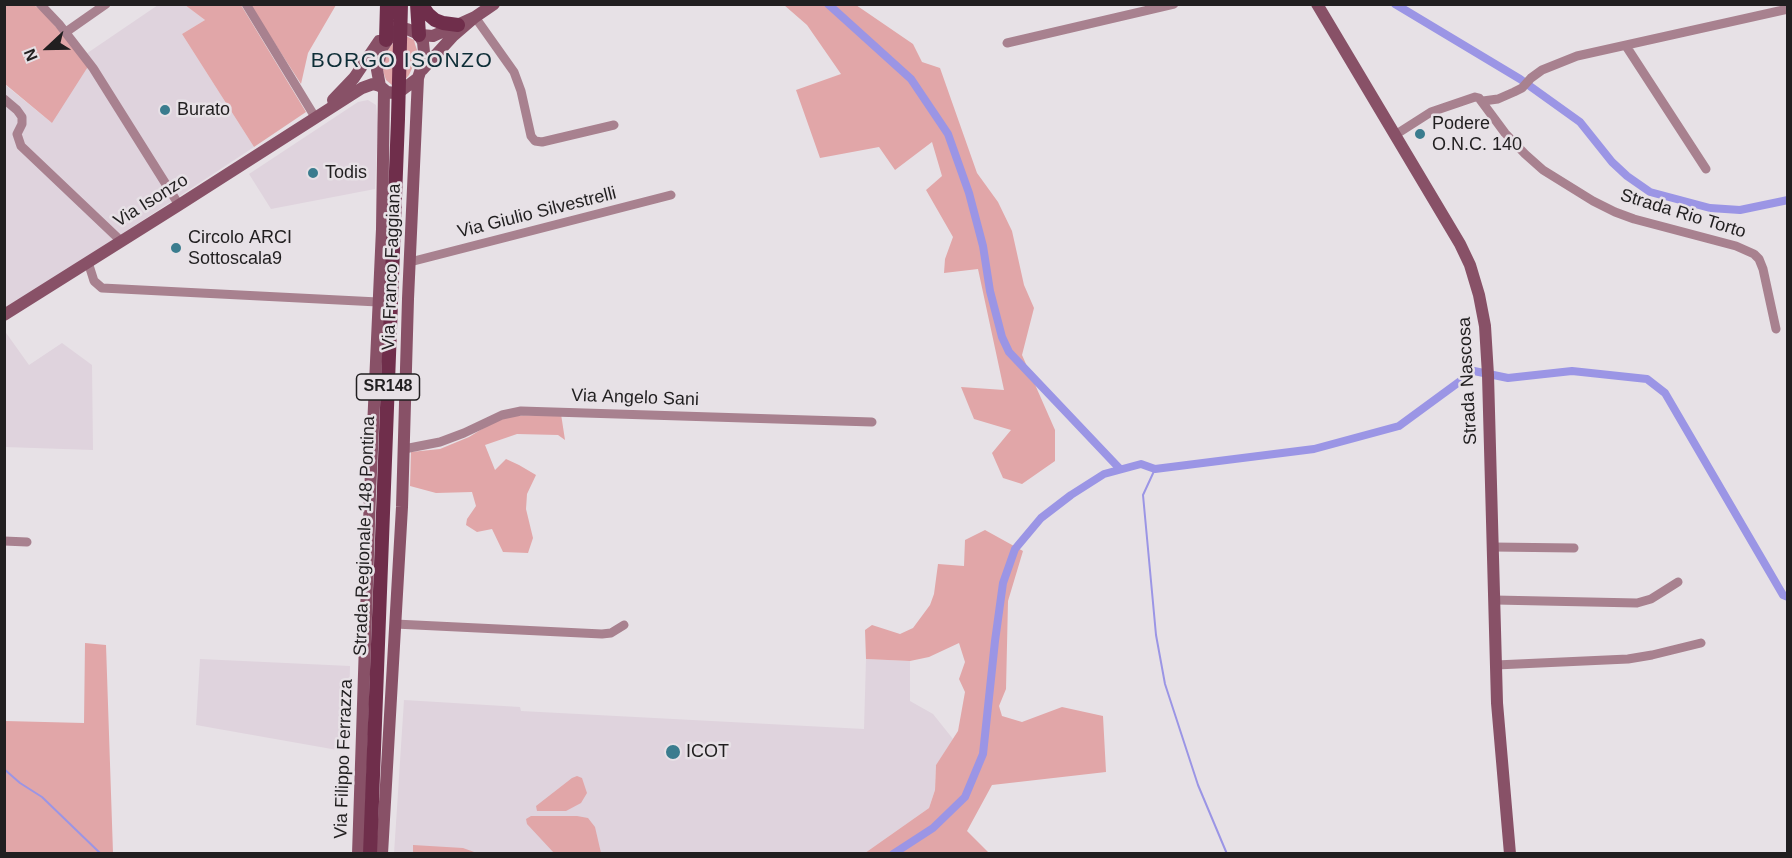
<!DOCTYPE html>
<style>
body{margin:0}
#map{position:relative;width:1792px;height:858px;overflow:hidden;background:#e7e1e6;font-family:Helvetica,sans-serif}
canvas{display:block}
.frame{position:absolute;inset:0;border:6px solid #211f20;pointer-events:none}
.north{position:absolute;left:18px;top:18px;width:60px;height:60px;-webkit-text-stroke:4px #e7e1e6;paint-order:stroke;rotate:248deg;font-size:16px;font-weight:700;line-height:24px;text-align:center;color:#211f20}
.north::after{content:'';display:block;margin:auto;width:21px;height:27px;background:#211f20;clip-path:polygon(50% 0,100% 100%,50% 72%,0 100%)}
</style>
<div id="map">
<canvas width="1792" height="858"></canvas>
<div class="frame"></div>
<div class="north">N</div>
</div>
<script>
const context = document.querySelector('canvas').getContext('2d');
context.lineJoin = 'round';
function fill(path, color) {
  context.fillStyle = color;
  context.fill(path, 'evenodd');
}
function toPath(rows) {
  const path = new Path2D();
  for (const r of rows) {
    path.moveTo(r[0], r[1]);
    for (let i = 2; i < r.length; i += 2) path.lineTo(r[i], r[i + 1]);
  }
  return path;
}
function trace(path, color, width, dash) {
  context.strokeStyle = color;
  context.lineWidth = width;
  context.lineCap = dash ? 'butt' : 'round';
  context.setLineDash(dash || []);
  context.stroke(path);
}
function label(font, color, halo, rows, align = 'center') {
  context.font = font + ' Helvetica,sans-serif';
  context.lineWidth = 5;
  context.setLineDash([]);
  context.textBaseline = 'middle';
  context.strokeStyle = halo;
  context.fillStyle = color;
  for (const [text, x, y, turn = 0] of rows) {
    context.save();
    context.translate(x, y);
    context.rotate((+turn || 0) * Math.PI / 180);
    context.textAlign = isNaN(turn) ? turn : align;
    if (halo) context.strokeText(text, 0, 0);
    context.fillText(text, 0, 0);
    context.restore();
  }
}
const built = toPath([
 [158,5,185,5,205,20,182,34,254,147,5,311,4,84,52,123,83,56],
 [368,100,376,105,378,125,375,189,271,209,249,174,358,102],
 [4,330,29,365,62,343,92,365,93,450,5,447],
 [200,659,350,666,348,740,344,740,343,751,196,725],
 [866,659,910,661,910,701,933,714,953,739,936,765,935,790,929,808,865,853,394,854,404,700,520,707,521,711,864,729]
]);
const green = toPath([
 [4,5,34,5,43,12,89,65,52,123,5,84],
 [185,5,241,5,306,112,254,147,182,34,205,20],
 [250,5,336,5,308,53,301,84],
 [784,5,856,5,913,44,922,62,940,68,977,173,998,202,1012,231,1024,285,1034,308,1022,355,1055,430,1055,461,1022,484,1003,478,992,453,1011,430,974,419,961,387,1004,390,978,269,944,273,945,259,953,237,926,190,942,176,932,142,895,170,879,147,820,158,796,90,841,74,807,25],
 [406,36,414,40,415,44,417,50,414,64,409,75,404,81,392,85,386,80,383,71,387,51,394,42],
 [561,414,565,440,558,435,517,434,485,445,495,470,506,459,519,465,536,475,527,494,526,509,533,538,528,553,503,552,492,529,477,532,466,525,467,519,476,506,472,492,436,493,410,486,411,452,440,449,469,437,495,421,512,416],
 [985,530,1023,551,1008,601,1006,689,999,706,1002,716,1022,722,1062,707,1103,716,1106,772,992,785,967,831,989,853,865,853,929,808,935,790,936,765,958,731,965,692,959,679,965,662,959,643,929,657,910,661,866,659,865,630,872,625,900,634,913,628,930,605,934,594,938,564,964,566,965,540],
 [85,643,106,645,113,853,5,853,5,721,84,723],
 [577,776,582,778,587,793,581,803,566,811,537,811,536,806,572,778],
 [531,816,577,816,588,818,595,827,601,853,554,853,527,824,526,819],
 [413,845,463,848,477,853,413,853]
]);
const stream = toPath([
 [1155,469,1143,495,1156,635,1165,684,1198,785,1227,854],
 [4,769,20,783,42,797,101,854]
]);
const canal = toPath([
 [828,4,911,79,948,134,969,193,983,246,990,291,1002,337,1009,352,1120,469],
 [1395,4,1520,79,1580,122,1612,162,1627,176,1650,192,1710,208,1740,210,1788,200],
 [893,854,933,828,965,797,983,754,995,641,1003,583,1015,549,1041,518,1071,495,1104,474,1141,464,1155,469,1314,449,1399,426,1474,371,1508,378,1572,371,1647,379,1665,393,1783,595,1788,597]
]);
const street = toPath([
 [40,4,59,24,93,68,179,205],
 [246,4,315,117],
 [475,17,514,72,521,91,531,136,535,141,542,142,614,125],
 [66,32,106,4],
 [1007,43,1174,4],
 [1626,46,1706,169],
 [4,99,17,110,22,117,22,124,17,134,21,146,121,241],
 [1483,101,1498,99,1514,92,1522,88,1531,78,1542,70,1577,56,1788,9],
 [1395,135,1431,112,1475,97,1479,98,1505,133,1525,154,1543,170,1593,201,1615,212,1634,219,1736,246,1754,254,1759,259,1763,269,1776,329],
 [88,262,94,281,102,288,378,302],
 [410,262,671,195],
 [404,449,440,442,464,433,502,415,521,411,872,422],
 [4,541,27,542],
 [1493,547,1574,548],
 [1495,600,1637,603,1651,599,1678,582],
 [395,624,602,634,611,633,624,625],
 [1496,665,1628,659,1652,655,1701,643]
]);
const secondary = toPath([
 [1317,4,1460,244,1470,265,1479,295,1485,326,1488,375,1497,703,1510,854],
 [419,35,423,42,424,52,422,66,418,78,402,90,394,93,387,92,380,86,377,70,382,48,391,35,398,30,407,29,421,35,433,36,475,17],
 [422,70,453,36,475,17,494,4],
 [333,100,354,78,379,41],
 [4,315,179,205,362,88,373,84,380,86],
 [358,854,370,494,382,229,384,90],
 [382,854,402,507,408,299,418,78]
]);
const primary = toPath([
 [417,4,419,35],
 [421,4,428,14,435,20,443,23,458,25],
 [386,40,387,4],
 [370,854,398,119,401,4]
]);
const markers = [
 [165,110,6,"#3a7c8e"],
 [1420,134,6,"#3a7c8e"],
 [313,173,6,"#3a7c8e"],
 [176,248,6,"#3a7c8e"],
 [673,752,8,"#3a7c8e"]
];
const shields = [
 [388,387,63]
];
const shieldNames = [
 ["SR148",388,387]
];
const poiNames = [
 ["Burato",177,110],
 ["Podere",1432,124],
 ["O.N.C. 140",1432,145],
 ["Todis",325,173],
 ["Circolo ARCI",188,238],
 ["Sottoscala9",188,259],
 ["ICOT",686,752]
];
const streetNames = [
 ["Via Isonzo",151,201,-32],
 ["Via Giulio Silvestrelli",537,213,-14],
 ["Strada Rio Torto",1683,214,17],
 ["Via Franco Faggiana",392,267,-88],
 ["Strada Nascosa",1468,381,-93],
 ["Via Angelo Sani",635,398,2],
 ["Strada Regionale 148 Pontina",365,536,-88],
 ["Via Filippo Ferrazza",344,759,-88]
];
const quarterNames = [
 ["BORGO ISONZO",402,61]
];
fill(built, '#dfd3dd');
fill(green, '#e1a6a8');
trace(stream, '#9b95e5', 2);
trace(canal, '#9b95e5', 8);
trace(street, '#a8818f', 9);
trace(secondary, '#885167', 12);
trace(primary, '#6f2e4b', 14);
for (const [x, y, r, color] of markers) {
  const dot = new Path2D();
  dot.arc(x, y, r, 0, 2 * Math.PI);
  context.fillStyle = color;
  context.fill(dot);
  trace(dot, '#e7e1e6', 2);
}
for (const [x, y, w] of shields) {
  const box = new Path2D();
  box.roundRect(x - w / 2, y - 13, w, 26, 4.5);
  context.fillStyle = '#e7e1e6';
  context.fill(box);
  trace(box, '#211f20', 1.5);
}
label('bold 16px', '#211f20', null, shieldNames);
label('18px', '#211f20', '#e7e1e6', poiNames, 'left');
label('18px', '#211f20', '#e7e1e6', streetNames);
context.letterSpacing = '1.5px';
label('21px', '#0e2e37', '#e7e1e6', quarterNames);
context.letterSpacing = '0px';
</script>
